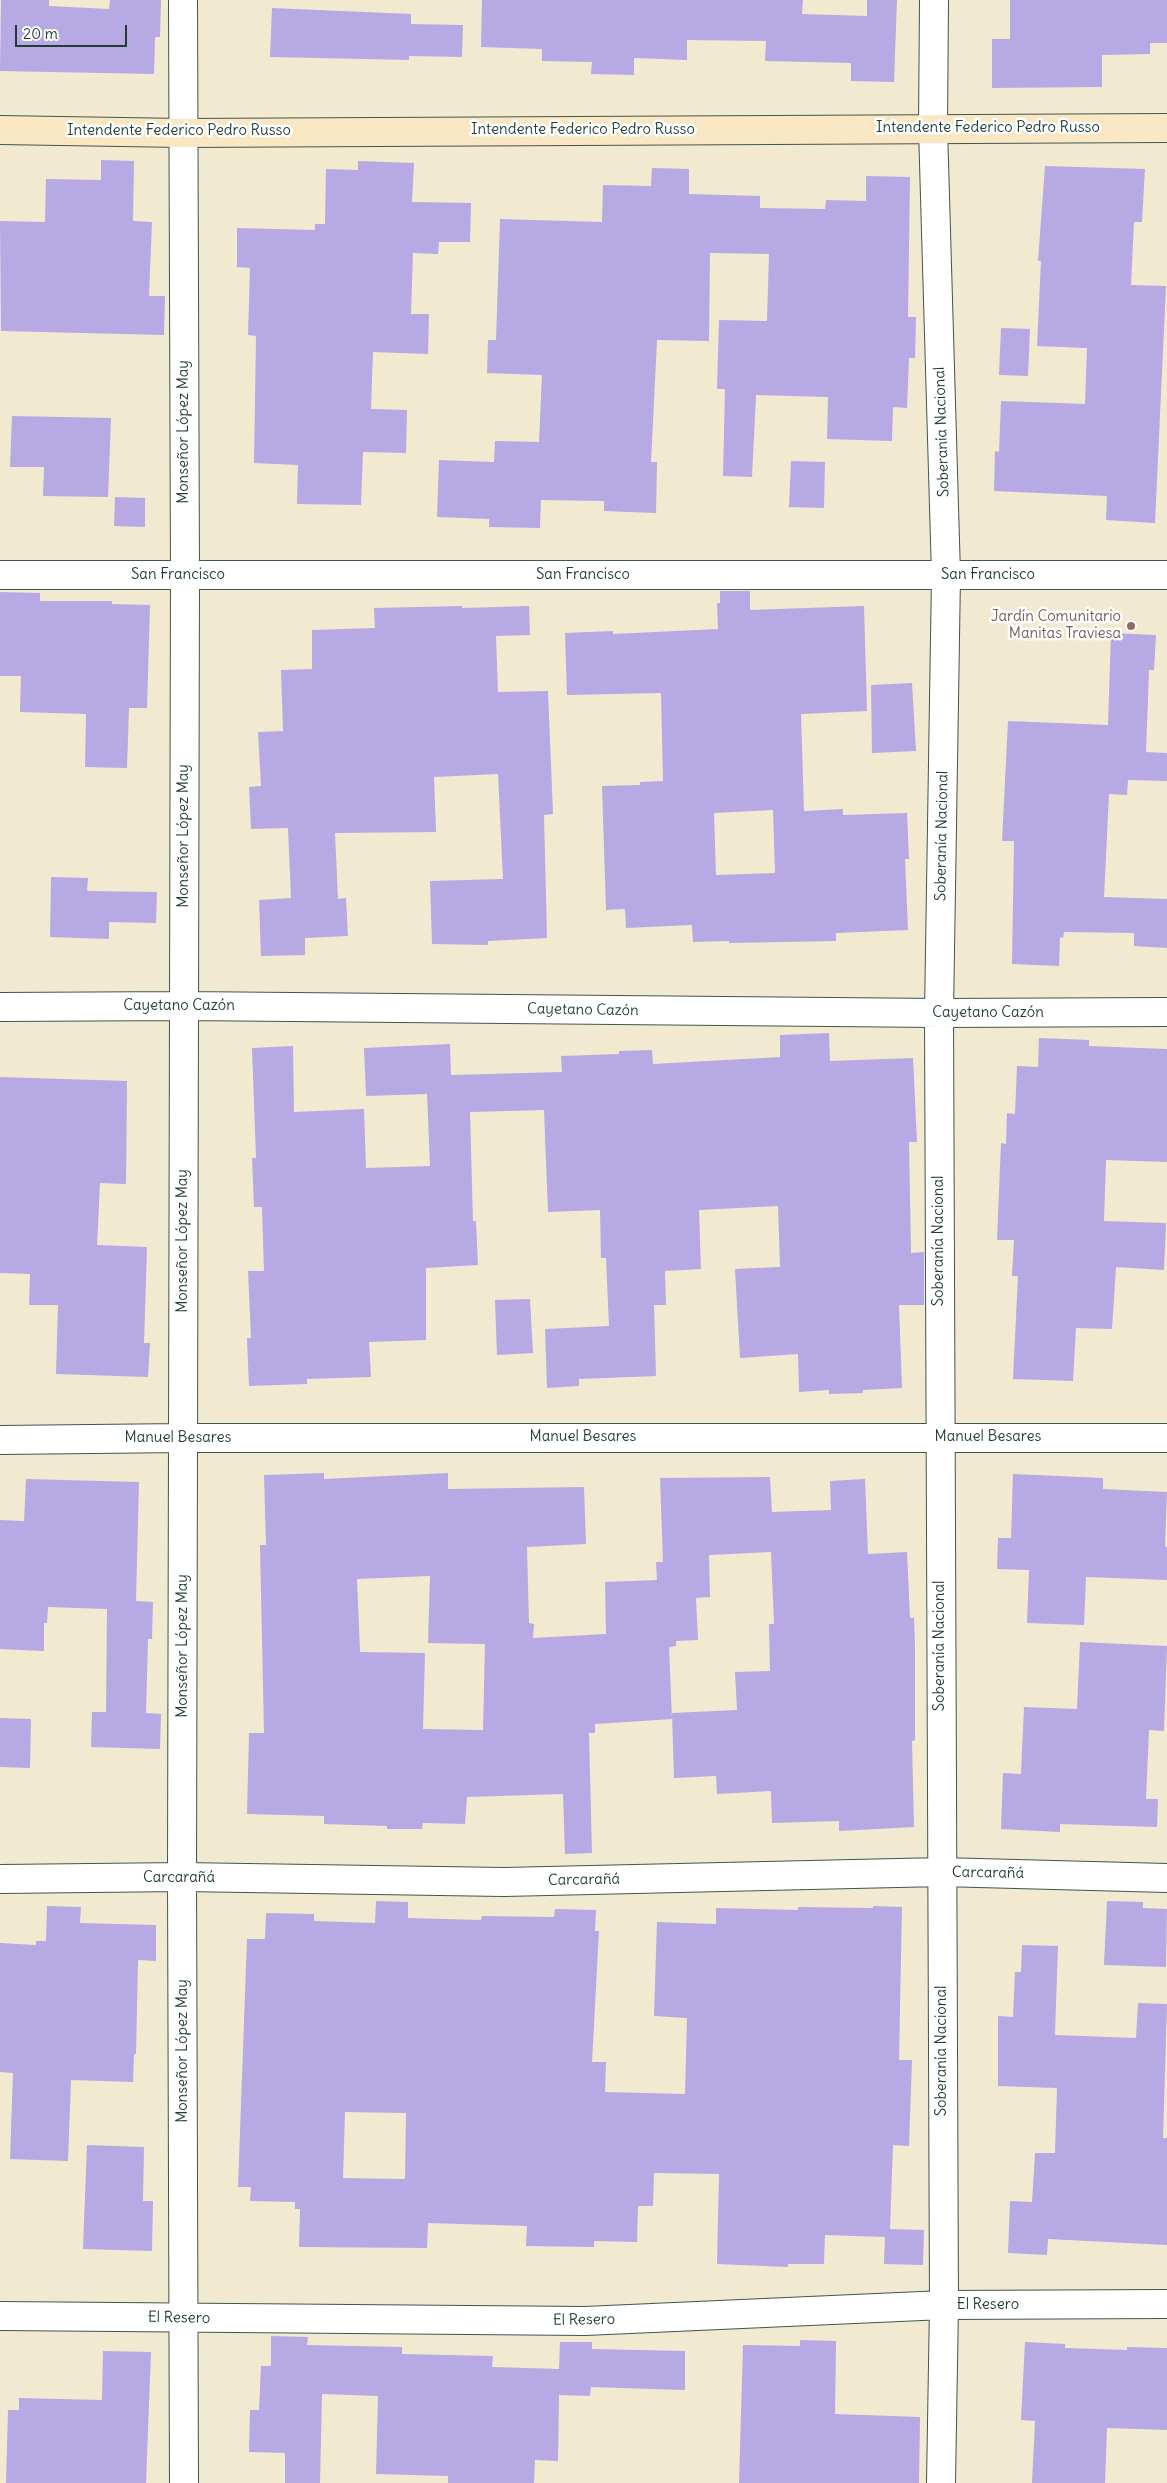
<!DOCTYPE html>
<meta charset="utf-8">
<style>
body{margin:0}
#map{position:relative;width:1167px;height:2483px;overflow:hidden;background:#f2e9d1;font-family:Delius,sans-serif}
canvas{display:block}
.scale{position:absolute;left:15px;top:25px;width:112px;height:22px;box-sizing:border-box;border:2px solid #1f3d34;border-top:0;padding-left:6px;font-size:15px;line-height:18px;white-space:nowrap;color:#1f3d34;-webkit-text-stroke:4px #fff;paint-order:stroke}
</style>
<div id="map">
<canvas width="1167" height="2483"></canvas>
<div class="scale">20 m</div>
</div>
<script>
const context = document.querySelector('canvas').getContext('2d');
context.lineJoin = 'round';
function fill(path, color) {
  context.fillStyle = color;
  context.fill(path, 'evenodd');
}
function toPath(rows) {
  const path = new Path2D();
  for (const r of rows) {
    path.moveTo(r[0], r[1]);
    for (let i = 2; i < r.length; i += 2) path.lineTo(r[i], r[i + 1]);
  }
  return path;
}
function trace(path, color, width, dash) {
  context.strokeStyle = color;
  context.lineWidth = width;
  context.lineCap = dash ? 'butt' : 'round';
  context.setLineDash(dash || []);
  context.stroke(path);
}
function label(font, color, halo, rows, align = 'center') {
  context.font = font + ' Delius,sans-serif';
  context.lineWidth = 5;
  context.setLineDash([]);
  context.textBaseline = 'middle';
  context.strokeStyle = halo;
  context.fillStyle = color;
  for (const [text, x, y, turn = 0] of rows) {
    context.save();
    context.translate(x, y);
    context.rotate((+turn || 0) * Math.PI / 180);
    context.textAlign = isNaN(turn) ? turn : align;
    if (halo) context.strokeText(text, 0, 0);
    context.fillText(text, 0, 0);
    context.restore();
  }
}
const building = toPath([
 [1,0,49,0,49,6,109,9,110,0,161,0,160,37,155,37,154,74,0,71],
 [482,0,803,0,802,14,867,16,867,0,897,0,894,82,851,81,851,63,765,61,766,41,687,40,687,60,634,58,634,75,591,74,592,62,542,61,542,49,481,47],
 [1010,0,1167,0,1167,43,1150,43,1150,54,1102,55,1102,87,992,88,992,39,1010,39],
 [272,8,411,14,411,24,463,25,462,57,409,56,409,60,270,57],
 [101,160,134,161,133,221,152,222,149,296,165,296,164,335,1,331,0,221,45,222,46,179,101,180],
 [358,161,414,163,412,202,471,203,470,242,439,242,438,254,413,253,411,314,429,314,428,354,373,352,371,409,407,410,406,453,363,452,361,505,297,504,298,465,254,463,256,336,248,335,250,268,237,267,237,228,315,230,315,224,325,224,326,169,358,170],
 [1045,166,1145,169,1142,222,1134,222,1131,285,1166,286,1155,523,1106,520,1107,496,994,491,995,451,999,452,1001,401,1085,404,1087,348,1037,346,1041,261,1038,261],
 [652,168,689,169,689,194,760,196,760,208,825,209,826,200,866,201,866,176,910,177,908,317,916,317,915,358,909,358,907,408,893,407,892,441,827,439,828,397,756,395,752,477,723,476,725,389,717,389,719,320,767,321,769,254,710,253,709,341,657,340,651,462,657,462,656,513,604,511,604,501,541,500,540,528,489,527,489,519,437,517,439,460,494,462,495,441,539,442,542,375,487,373,488,340,496,340,500,219,602,222,603,185,651,186],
 [1001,328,1030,329,1028,376,999,375],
 [12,416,111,418,108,497,43,496,44,467,10,467],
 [791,461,825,462,824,508,789,507],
 [115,497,145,498,145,527,114,526],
 [720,591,750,591,750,610,864,606,867,711,801,714,804,811,843,809,843,815,907,813,909,859,905,859,908,930,836,933,836,941,729,943,729,941,693,942,692,925,626,928,625,909,606,910,602,786,640,785,640,782,663,781,661,693,567,695,565,633,613,631,613,634,718,629,717,603,720,603],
 [773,810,775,873,716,875,714,813],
 [0,592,40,593,40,601,112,601,112,604,150,605,147,708,129,708,127,768,85,767,86,714,20,712,21,676,0,676],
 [462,606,462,608,529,606,530,635,496,636,498,692,548,691,553,814,544,815,547,938,488,941,488,945,432,944,430,881,503,879,498,774,434,777,436,832,335,833,338,899,346,898,348,936,305,938,305,955,261,956,259,900,291,898,288,828,251,829,249,787,261,786,258,732,283,731,281,670,312,669,312,630,375,628,374,608],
 [1111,633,1156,635,1154,670,1149,670,1146,752,1167,753,1167,781,1128,780,1127,795,1109,794,1104,897,1167,899,1167,948,1134,946,1134,933,1064,932,1063,938,1060,937,1059,966,1012,964,1014,841,1002,841,1008,721,1108,725],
 [912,683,916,751,872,753,871,685],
 [51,877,88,878,87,891,157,892,156,923,109,922,109,939,50,937],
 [829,1033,830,1061,913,1058,917,1142,909,1142,911,1253,924,1252,924,1305,899,1305,902,1388,863,1390,863,1393,829,1394,829,1390,799,1392,798,1354,740,1358,735,1269,780,1267,778,1206,699,1210,701,1269,665,1271,666,1305,654,1305,656,1376,579,1379,579,1386,547,1388,545,1329,609,1326,606,1258,601,1258,600,1210,548,1212,544,1110,470,1112,473,1221,476,1221,478,1265,426,1268,426,1340,369,1342,371,1377,307,1379,307,1384,249,1386,247,1338,251,1338,248,1271,264,1271,262,1207,254,1207,252,1158,256,1158,252,1048,293,1046,294,1112,364,1109,366,1168,430,1166,427,1094,366,1096,364,1048,450,1044,451,1075,562,1072,561,1056,619,1054,619,1051,652,1050,653,1064,780,1057,780,1035],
 [1039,1038,1089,1040,1089,1046,1167,1049,1167,1162,1106,1160,1104,1221,1166,1223,1164,1270,1116,1267,1112,1329,1076,1328,1073,1381,1013,1379,1018,1276,1012,1276,1014,1240,997,1240,1001,1143,1006,1144,1007,1113,1015,1114,1017,1066,1038,1067],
 [0,1077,127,1081,126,1184,100,1183,97,1245,147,1247,144,1343,150,1343,148,1377,56,1374,58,1305,29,1305,30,1274,0,1273],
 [530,1299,533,1353,497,1355,495,1300],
 [324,1473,324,1479,448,1473,448,1489,584,1487,586,1544,527,1547,529,1623,534,1624,533,1638,606,1634,605,1582,657,1580,656,1562,663,1562,660,1478,770,1477,772,1512,831,1510,830,1481,865,1479,868,1554,907,1552,910,1618,914,1618,915,1646,915,1740,912,1741,914,1827,839,1831,839,1821,772,1823,771,1791,717,1794,716,1776,674,1778,672,1713,737,1710,735,1672,770,1671,769,1624,774,1624,771,1552,709,1555,710,1597,696,1598,698,1640,676,1641,676,1646,669,1647,672,1719,595,1724,595,1733,589,1733,592,1853,565,1854,563,1794,467,1797,465,1824,423,1823,422,1829,387,1829,387,1826,324,1824,324,1816,247,1814,249,1733,264,1733,260,1545,266,1545,264,1475],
 [430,1576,428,1643,485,1644,483,1730,423,1729,425,1653,360,1652,357,1579],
 [1013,1474,1103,1478,1103,1489,1167,1492,1165,1546,1167,1547,1167,1580,1086,1577,1084,1625,1027,1623,1029,1570,997,1569,998,1538,1011,1538],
 [26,1479,139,1482,136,1601,153,1602,152,1639,148,1639,146,1713,161,1714,160,1749,91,1747,92,1712,106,1712,107,1609,48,1607,47,1623,44,1623,44,1651,0,1649,0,1520,24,1521],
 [1080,1642,1167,1646,1164,1731,1149,1730,1146,1799,1158,1799,1157,1827,1060,1824,1060,1832,1001,1829,1003,1773,1021,1774,1024,1707,1077,1709],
 [0,1718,31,1719,30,1768,0,1767],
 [376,1901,408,1902,408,1918,481,1920,482,1916,554,1917,555,1909,596,1910,595,1931,599,1931,592,2062,606,2062,605,2092,685,2094,687,2018,654,2016,657,1922,716,1924,716,1908,798,1910,798,1907,873,1908,873,1906,902,1907,899,2060,912,2060,909,2146,893,2145,890,2229,924,2230,923,2265,884,2264,885,2237,825,2235,824,2264,788,2264,788,2267,717,2264,719,2174,654,2173,653,2206,638,2206,637,2242,594,2241,594,2247,526,2246,527,2226,428,2223,427,2248,299,2247,300,2209,295,2209,295,2202,250,2201,251,2187,238,2187,247,1939,265,1939,266,1913,314,1914,314,1921,375,1923],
 [345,2112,406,2113,405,2179,343,2178],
 [1107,1901,1143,1902,1143,1908,1167,1909,1166,1967,1104,1965],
 [47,1906,81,1907,80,1923,156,1925,156,1961,138,1960,136,2054,134,2054,133,2082,71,2080,68,2161,10,2159,13,2073,0,2072,0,1943,36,1945,36,1941,46,1941],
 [1022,1945,1058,1946,1055,2035,1136,2038,1138,2003,1167,2004,1163,2138,1167,2138,1167,2245,1048,2239,1047,2255,1008,2253,1010,2201,1032,2202,1035,2153,1055,2153,1057,2088,998,2086,998,2016,1013,2017,1015,1972,1021,1972],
 [87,2145,144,2147,143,2201,153,2201,152,2251,83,2249],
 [271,2336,308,2337,307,2345,402,2347,402,2354,493,2356,492,2367,559,2369,560,2342,592,2342,592,2349,685,2351,685,2390,591,2387,590,2396,559,2395,558,2461,535,2460,534,2483,448,2483,448,2476,376,2474,378,2396,322,2394,320,2483,285,2483,285,2453,249,2452,250,2410,259,2410,261,2366,271,2366],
 [800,2340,836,2341,835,2414,920,2417,919,2483,739,2483,743,2345,800,2346],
 [1025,2342,1065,2344,1065,2348,1127,2350,1127,2347,1167,2348,1167,2430,1107,2428,1105,2483,1032,2483,1035,2421,1021,2420],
 [103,2351,151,2352,146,2483,6,2483,8,2410,19,2410,19,2398,102,2400]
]);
const street = toPath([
 [183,0,185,575,182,1877,184,2483],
 [934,0,933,128,946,575,939,1013,944,2305,941,2483],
 [0,575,1167,575],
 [0,1007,184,1006,939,1013,1167,1012],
 [0,1440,183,1438,1167,1438],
 [0,1879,182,1877,504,1882,941,1872,1167,1878],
 [0,2316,585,2321,944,2305,1167,2304]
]);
const secondary = toPath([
 [0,130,182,133,1167,128]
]);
const markers = [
 [1131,626,5,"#8d6e63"]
];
const streetNames = [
 ["Intendente Federico Pedro Russo",988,128],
 ["Intendente Federico Pedro Russo",583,130],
 ["Intendente Federico Pedro Russo",179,131],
 ["Monseñor López May",184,432,-90],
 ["Soberanía Nacional",942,432,-92],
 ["San Francisco",178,575],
 ["San Francisco",583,575],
 ["San Francisco",988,575],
 ["Monseñor López May",184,836,-90],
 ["Soberanía Nacional",942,836,-89],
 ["Cayetano Cazón",179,1006],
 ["Cayetano Cazón",583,1010,1],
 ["Cayetano Cazón",988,1013],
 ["Monseñor López May",183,1241,-90],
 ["Soberanía Nacional",939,1241,-90],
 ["Manuel Besares",583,1437],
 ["Manuel Besares",988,1437],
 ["Manuel Besares",178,1438],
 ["Monseñor López May",183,1646,-90],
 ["Soberanía Nacional",940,1646,-90],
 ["Carcarañá",988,1873,1],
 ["Carcarañá",179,1878],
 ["Carcarañá",584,1880,-1],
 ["Monseñor López May",183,2051,-90],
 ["Soberanía Nacional",942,2051,-90],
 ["El Resero",988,2305],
 ["El Resero",179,2318,1],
 ["El Resero",584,2320,-1]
];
const educationNames = [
 ["Jardín Comunitario",1121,617],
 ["Manitas Traviesa",1121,634]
];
fill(building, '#b6a9e4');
trace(street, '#3f574c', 30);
trace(secondary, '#3f574c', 30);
trace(street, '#fff', 28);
trace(secondary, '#f9e7c3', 28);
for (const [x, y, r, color] of markers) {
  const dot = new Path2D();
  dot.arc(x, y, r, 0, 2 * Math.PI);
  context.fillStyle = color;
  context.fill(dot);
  trace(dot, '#fff', 2);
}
label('15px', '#1f3d34', '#fff', streetNames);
label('15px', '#785e54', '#fff', educationNames, 'right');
</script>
